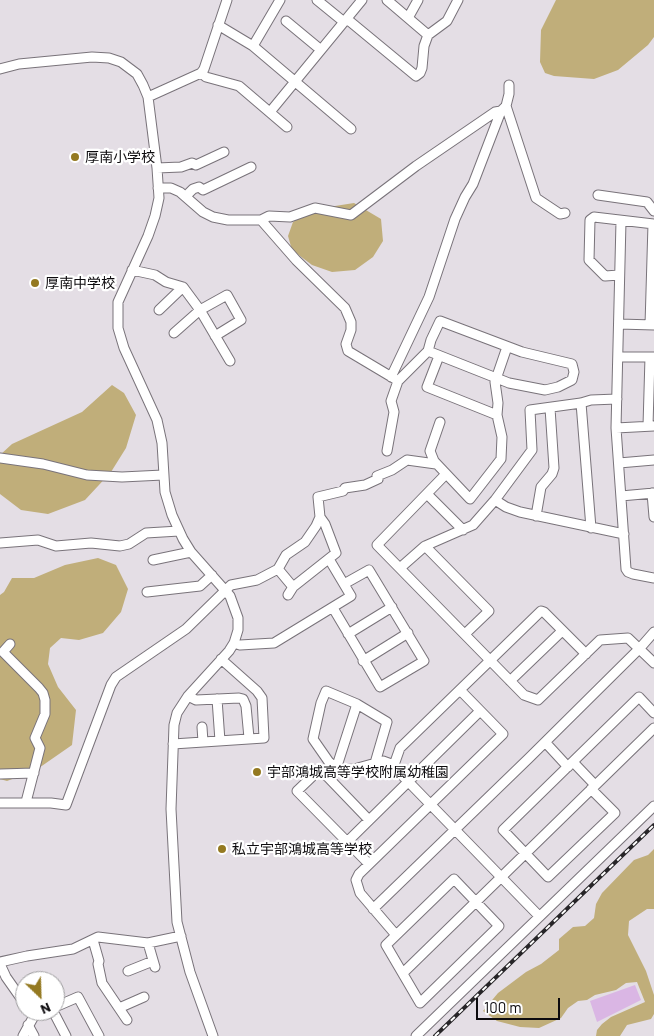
<!DOCTYPE html>
<meta charset="utf-8">
<style>
body{margin:0}
#map{position:relative;width:654px;height:1036px;overflow:hidden;background:#e4dee5;font-family:Barlow,sans-serif}
canvas{display:block}
.north{position:absolute;left:15px;top:971px;width:50px;height:50px;box-sizing:border-box;background:#fff;border:1px solid #9e9d9f;border-radius:50%;rotate:156deg;font-size:14px;font-weight:700;line-height:20px;text-align:center;color:#0d0b0e}
.north::after{content:'';display:block;margin:auto;width:18px;height:22px;background:#947921;clip-path:polygon(50% 0,100% 100%,50% 72%,0 100%)}
.scale{position:absolute;left:476px;top:998px;width:84px;height:22px;box-sizing:border-box;border:2px solid #0d0b0e;border-top:0;padding-left:6px;font-size:15px;line-height:18px;white-space:nowrap;color:#0d0b0e;-webkit-text-stroke:4px #fff;paint-order:stroke}
</style>
<div id="map">
<canvas width="654" height="1036"></canvas>
<div class="north">N</div>
<div class="scale">100 m</div>
</div>
<script>
const context = document.querySelector('canvas').getContext('2d');
context.lineJoin = 'round';
function fill(path, color) {
  context.fillStyle = color;
  context.fill(path, 'evenodd');
}
function toPath(rows) {
  const path = new Path2D();
  for (const r of rows) {
    path.moveTo(r[0], r[1]);
    for (let i = 2; i < r.length; i += 2) path.lineTo(r[i], r[i + 1]);
  }
  return path;
}
function trace(path, color, width, dash) {
  context.strokeStyle = color;
  context.lineWidth = width;
  context.lineCap = dash ? 'butt' : 'round';
  context.setLineDash(dash || []);
  context.stroke(path);
}
function label(font, color, halo, rows, align = 'center') {
  context.font = font + ' Barlow,"Noto Sans JP",sans-serif';
  context.lineWidth = 4.5;
  context.setLineDash([]);
  context.textBaseline = 'middle';
  context.strokeStyle = halo;
  context.fillStyle = color;
  for (const [text, x, y, turn = 0] of rows) {
    context.save();
    context.translate(x, y);
    context.rotate((+turn || 0) * Math.PI / 180);
    context.textAlign = isNaN(turn) ? turn : align;
    if (halo) context.strokeText(text, 0, 0);
    context.fillText(text, 0, 0);
    context.restore();
  }
}
const green = toPath([
 [556,0,654,0,654,37,648,45,618,70,594,79,554,76,545,73,540,62,541,30],
 [354,203,381,219,383,241,373,257,355,270,332,272,312,265,292,250,288,236,293,222,316,209],
 [112,385,124,393,136,415,126,448,111,472,85,500,48,514,21,510,0,494,0,455,12,444,82,412],
 [98,558,116,565,128,589,121,612,103,633,79,640,61,638,50,648,48,664,58,687,76,710,72,745,36,770,7,781,0,779,0,595,4,592,12,578,34,578,65,565],
 [654,849,654,909,647,909,629,921,628,935,646,971,654,995,654,1014,651,1019,627,1025,620,1036,596,1036,597,1030,602,1024,611,1017,645,1002,637,982,626,983,616,990,595,995,587,1000,578,1001,568,1008,561,1018,539,1028,520,1027,497,1021,483,1011,498,993,526,972,541,964,559,950,559,939,573,927,585,926,594,918,596,904,602,893,634,860,648,855]
]);
const water = toPath([
 [635,985,641,1000,597,1022,590,1001]
]);
const minor = toPath([
 [317,0,344,22],
 [387,0,428,35,447,21,458,0],
 [408,18,418,0],
 [347,19,416,76,420,73,422,68,424,46,428,35],
 [286,21,321,50],
 [218,25,253,46,351,129],
 [253,46,280,0],
 [0,69,19,64,92,57,109,58,121,62,137,74,143,85,148,97,157,168,159,198,155,216,148,236,118,302,118,328,124,348,157,420,162,443,165,492,172,515,183,539,191,552,230,596,238,618,238,630,234,643,229,651,188,696,177,713,174,725,171,809,177,922,190,972,213,1036],
 [201,73,206,77,239,86,287,127],
 [148,97,201,73,204,69,227,0],
 [506,106,536,198,560,214,565,213],
 [270,112,362,0],
 [157,168,181,167,192,163,196,165,224,152],
 [158,188,171,188,180,192,203,212,213,217,228,220,261,220,269,216,290,217,315,208,351,215,416,166,495,112,501,111,506,106,509,94,509,85],
 [598,195,647,202,654,211],
 [186,196,193,189,199,187,203,190,251,167],
 [261,220,296,260,345,308,351,322,351,330,346,344,348,351,395,379],
 [621,221,616,428,626,569,628,572,633,574,654,578],
 [132,270,155,275,166,282,183,287,200,310,230,361],
 [619,275,605,276,589,260,590,220,594,217,654,224],
 [159,310,183,287],
 [619,324,654,325],
 [650,325,653,224],
 [174,333,200,310,227,295,241,320,215,336],
 [439,356,427,387,497,415],
 [618,357,654,357],
 [391,377,429,297,455,219,465,197,473,184,501,111],
 [581,403,591,528],
 [440,422,430,451,434,461,470,499,501,459,502,437,497,415,498,403,495,382,507,347],
 [648,426,650,357],
 [616,428,654,426],
 [387,451,394,412,391,401,398,381,428,351,431,340,440,321,522,352,572,364,574,372,572,380,558,387,545,390,509,383,428,351],
 [0,458,43,464,87,475,122,477,163,475],
 [619,463,654,460],
 [446,474,377,545,524,695,538,700,600,640,628,638,654,663],
 [652,493,654,517],
 [427,494,463,530],
 [621,496,654,493],
 [495,500,506,507,520,512,624,534],
 [536,516,541,487,552,474,554,468,550,408],
 [0,543,38,540,56,546,91,543,120,546,129,544,146,533,179,531],
 [425,546,489,611,465,634],
 [153,560,191,552],
 [400,568,425,546,473,525,495,500,532,450,530,410,581,403,591,400,617,399],
 [278,569,293,587],
 [147,592,200,586,212,575],
 [288,595,293,587,336,553,325,524,320,517],
 [333,608,380,687,424,661,369,570,344,584],
 [348,634,392,607],
 [234,643,240,645,274,643,351,596,329,559],
 [10,644,3,652,39,688,43,693,45,700,45,714,35,738,40,748,26,802],
 [363,661,408,633],
 [510,681,562,631],
 [188,696,196,700,239,698,243,699,246,706,249,738],
 [217,699,220,741],
 [202,727,203,742],
 [545,742,568,767],
 [173,744,264,738,262,698,257,691,221,659],
 [573,762,595,785],
 [375,763,387,722,357,704,326,691,321,703,313,739,329,762,337,769,343,770,354,769,383,761,394,765],
 [335,772,357,704],
 [0,774,34,773],
 [591,789,615,813,548,877,503,830,639,697,654,713],
 [0,803,51,803,66,805,111,685,116,677,186,629,231,585,257,580,278,569,286,555,305,542,316,526,320,517,318,497,343,491,345,488,365,485,378,479,377,476,392,470,407,460,436,464],
 [369,820,320,769,297,791,369,864],
 [347,842,480,711],
 [454,879,499,926,420,1003,386,945,454,879],
 [373,909,529,758,640,648,654,632],
 [539,916,395,768,394,765,400,748,541,611,544,612,586,654],
 [396,935,360,893,356,880,359,874,503,734,460,690],
 [93,940,99,961,98,964,102,983,127,1020],
 [148,943,155,967],
 [0,962,27,956,73,949,98,937,148,943,181,936],
 [0,964,6,977,25,1004],
 [128,971,153,961],
 [403,973,654,728],
 [55,1007,78,997,99,1036],
 [119,1008,144,997],
 [53,1011,66,1036],
 [28,1025,34,1036],
 [23,1036,34,1016,45,1011],
 [416,1036,654,806]
]);
const rail = toPath([
 [435,1036,654,825]
]);
const markers = [
 [75,157,5,"#947921"],
 [35,283,5,"#947921"],
 [257,772,5,"#947921"],
 [222,849,5,"#947921"]
];
const poiNames = [
 ["厚南小学校",85,157],
 ["厚南中学校",45,283],
 ["宇部鴻城高等学校附属幼稚園",267,772],
 ["私立宇部鴻城高等学校",232,849]
];
fill(green, '#c0ae7a');
fill(water, '#dab6e4');
trace(minor, '#79737a', 11);
trace(minor, '#fff', 9);
trace(rail, '#272528', 4);
trace(rail, '#fff', 2, [5.5]);
for (const [x, y, r, color] of markers) {
  const dot = new Path2D();
  dot.arc(x, y, r, 0, 2 * Math.PI);
  context.fillStyle = color;
  context.fill(dot);
  trace(dot, '#fff', 2);
}
label('14px', '#0d0b0e', '#fff', poiNames, 'left');
</script>
